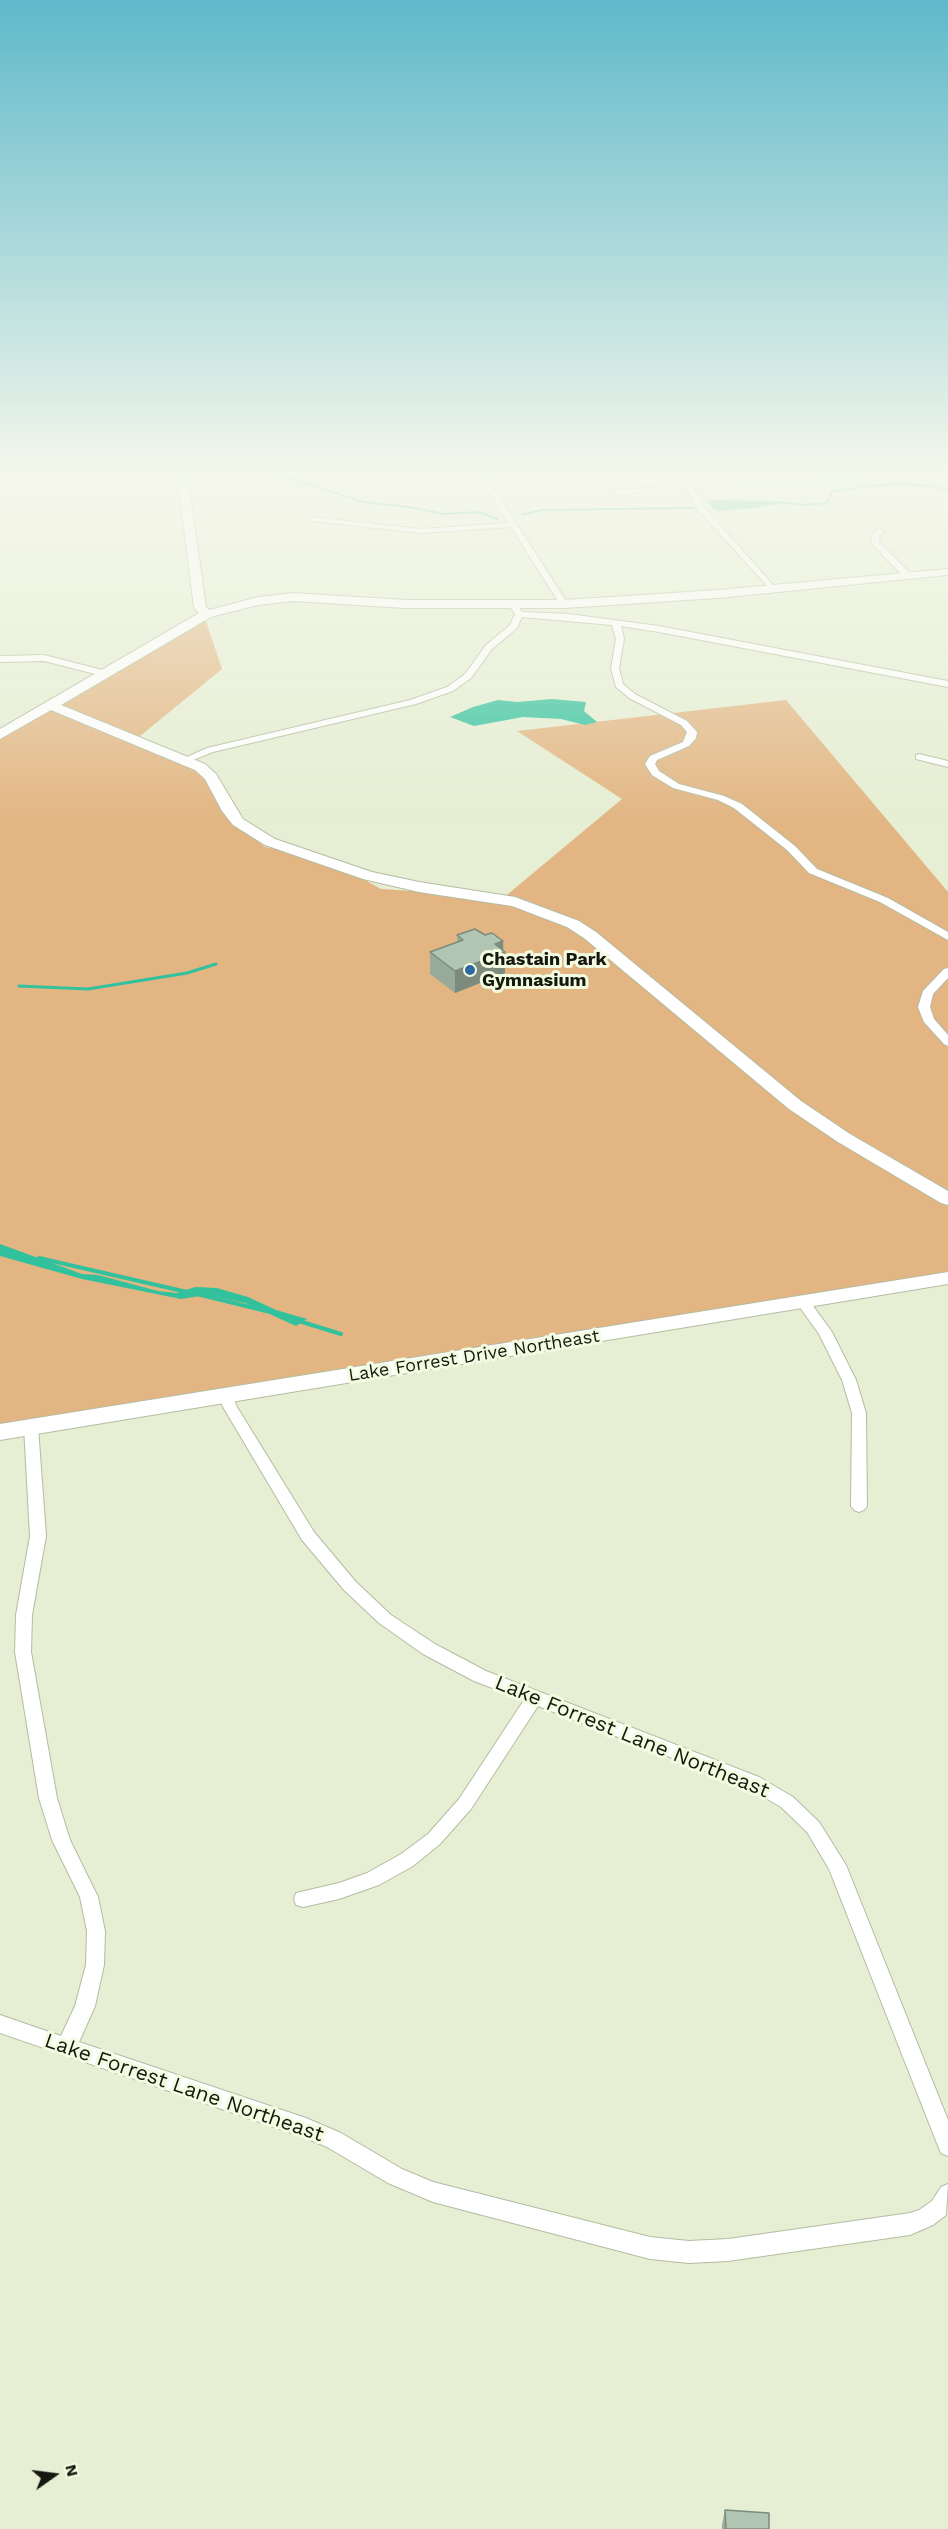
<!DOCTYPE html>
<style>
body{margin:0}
#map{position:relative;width:948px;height:2529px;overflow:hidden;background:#e6eed3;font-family:"Work Sans",sans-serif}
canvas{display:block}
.north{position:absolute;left:24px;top:2445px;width:60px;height:60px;-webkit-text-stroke:4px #f3fbe0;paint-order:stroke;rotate:76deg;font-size:16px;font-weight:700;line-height:24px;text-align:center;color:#16180f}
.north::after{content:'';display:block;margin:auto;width:21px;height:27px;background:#16180f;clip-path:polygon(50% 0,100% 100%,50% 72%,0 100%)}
</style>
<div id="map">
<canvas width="948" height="2529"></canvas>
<div class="north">N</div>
</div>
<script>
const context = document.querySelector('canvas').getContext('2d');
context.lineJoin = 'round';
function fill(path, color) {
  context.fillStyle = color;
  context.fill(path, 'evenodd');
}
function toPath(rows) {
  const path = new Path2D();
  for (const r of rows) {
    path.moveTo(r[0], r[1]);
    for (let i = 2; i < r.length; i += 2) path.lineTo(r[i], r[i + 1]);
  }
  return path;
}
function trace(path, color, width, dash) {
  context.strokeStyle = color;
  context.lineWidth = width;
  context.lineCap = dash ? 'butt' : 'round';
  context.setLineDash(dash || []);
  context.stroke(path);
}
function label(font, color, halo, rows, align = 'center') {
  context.font = font + ' "Work Sans",sans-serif';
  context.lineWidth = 6;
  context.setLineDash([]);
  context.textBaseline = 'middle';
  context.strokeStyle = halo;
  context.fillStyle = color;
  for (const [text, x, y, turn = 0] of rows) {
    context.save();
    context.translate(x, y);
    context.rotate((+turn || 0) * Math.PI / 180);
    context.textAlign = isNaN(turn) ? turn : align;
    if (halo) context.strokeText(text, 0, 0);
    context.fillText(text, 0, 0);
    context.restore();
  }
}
const green = toPath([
 [204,615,222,669,134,741,183,761,208,777,233,820,265,847,329,860,381,889,486,896,502,899,622,799,517,731,786,700,948,892,948,1277,0,1432,0,735]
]);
const water = toPath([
 [707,500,779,501,784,503,753,508,719,511,713,509],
 [552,699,586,702,584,711,597,722,585,725,561,719,523,717,474,726,450,717,473,707,498,700,517,702],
 [0,1244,82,1274,98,1275,158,1291,177,1293,195,1287,217,1288,248,1297,276,1310,307,1319,296,1326,245,1303,206,1295,181,1299,82,1279,0,1256]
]);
const streamFar2 = toPath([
 [271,473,364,502,409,507,443,514,479,512,497,519],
 [780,502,805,505,827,503,833,491,878,485,908,484,948,489],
 [522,515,542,510,694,508]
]);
const streamFar1 = toPath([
 [19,986,88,989,187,973,216,964]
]);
const stream = toPath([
 [39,1258,187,1292],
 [197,1294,266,1311],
 [299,1321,341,1334]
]);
const street = toPath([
 [334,473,347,474,360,473,347,478,334,473],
 [476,473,484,473,568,604,567,606,561,606,511,527,421,533,313,521,309,519,313,517,421,529,508,523,476,473],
 [877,473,897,473,818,485,693,488,704,507,775,587,776,589,772,591,698,510,686,488,614,495,610,493,614,491,707,482,818,481,877,473],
 [877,528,884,530,879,537,880,543,911,574,911,578,905,578,872,544,871,537,877,528],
 [510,603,516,603,522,612,569,614,659,626,948,681,948,687,659,632,621,626,624,639,619,668,623,684,635,694,687,721,697,732,696,738,689,746,657,760,655,764,659,771,679,784,724,796,742,804,795,846,817,869,888,898,948,932,948,940,880,902,809,873,787,850,734,808,718,800,673,788,652,775,645,764,650,756,683,742,687,732,681,725,629,698,616,687,611,668,616,639,612,625,522,617,517,628,492,649,471,678,453,691,416,704,213,752,188,762,180,760,207,748,410,700,447,687,465,674,486,645,510,625,515,614,509,605,510,603],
 [44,655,110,672,111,674,107,677,44,661,0,662,0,656,44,655],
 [919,754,948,761,948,767,916,759,916,755,919,754],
 [948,968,948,978,933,994,930,1007,934,1019,948,1035,948,1046,944,1044,924,1022,918,1007,923,991,944,969,948,968],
 [803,1297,808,1299,832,1332,856,1380,866,1413,867,1506,864,1510,859,1512,854,1510,851,1506,852,1413,842,1380,819,1334,796,1302,803,1297],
 [226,1391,231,1392,237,1407,314,1532,356,1582,391,1615,435,1644,486,1671,759,1777,793,1797,819,1822,846,1865,948,2120,948,2156,941,2153,938,2146,829,1869,807,1832,781,1807,747,1787,538,1706,471,1809,440,1844,413,1866,379,1885,339,1899,303,1907,296,1905,294,1899,296,1893,339,1883,367,1873,401,1854,428,1834,459,1799,524,1700,474,1681,423,1654,379,1623,344,1590,302,1540,223,1407,219,1396,221,1392,226,1391],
 [31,1422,36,1423,38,1427,46,1536,32,1615,31,1652,57,1798,70,1840,98,1897,105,1931,104,1965,95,2006,79,2042,306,2118,341,2133,402,2169,433,2182,650,2237,689,2241,728,2239,910,2213,919,2210,932,2201,941,2187,948,2184,946,2215,933,2225,910,2235,728,2261,689,2263,650,2259,433,2202,388,2183,327,2147,303,2137,0,2033,0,2015,61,2036,75,2006,86,1965,87,1931,80,1897,52,1840,39,1798,15,1652,16,1615,30,1536,24,1427,26,1423,31,1422]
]);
const secondary = toPath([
 [177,473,187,473,206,607,209,610,258,597,294,593,405,600,564,600,718,590,948,569,948,575,718,598,564,608,405,608,294,601,258,605,211,617,61,705,205,764,216,774,243,819,275,839,372,872,419,882,515,897,579,921,596,932,801,1101,850,1134,948,1191,948,1205,941,1203,838,1142,789,1109,584,938,567,927,512,906,419,892,363,879,265,845,233,825,222,811,205,779,195,770,51,710,0,739,0,729,199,613,194,608,177,473],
 [948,1272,948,1284,0,1440,0,1424,948,1272]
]);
const wall = toPath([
 [457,935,485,935,503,941,505,973,455,993,430,974,430,952,457,942],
 [725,2510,769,2529,722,2529,722,2525]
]);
const shadedWall = toPath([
 [503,941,503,953,505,952,505,973,455,993,455,971,495,944]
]);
const building = toPath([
 [475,929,485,935,492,933,503,941,495,944,505,952,455,971,430,952,463,940,457,935,475,929],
 [725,2510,769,2513,769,2529,726,2529,725,2510]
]);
const markers = [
 [470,970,6,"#2c69a1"]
];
const poiNames = [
 ["Chastain Park",482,960],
 ["Gymnasium",482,981]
];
const streetNames = [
 ["Lake Forrest Drive Northeast",474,1356,-9]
];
const nearStreetnames = [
 ["Lake Forrest Lane Northeast",632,1737,22],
 ["Lake Forrest Lane Northeast",184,2088,19]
];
fill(green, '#e2b582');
fill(water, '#32c19d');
trace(streamFar2, '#32c19d', 2);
trace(streamFar1, '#32c19d', 3);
trace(stream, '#32c19d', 4);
trace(street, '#b4bca2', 2);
trace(secondary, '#b4bca2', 2);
fill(street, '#fff');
fill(secondary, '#fff');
fill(wall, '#98aa99');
fill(shadedWall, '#7c8b7d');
fill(building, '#b1c6b2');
trace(building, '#7c8b7d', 1.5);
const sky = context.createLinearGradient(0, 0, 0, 827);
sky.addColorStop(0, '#5fb9ca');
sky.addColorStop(0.57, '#f4f7eb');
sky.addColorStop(1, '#f4f7eb00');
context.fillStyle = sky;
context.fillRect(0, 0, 948, 827);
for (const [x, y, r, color] of markers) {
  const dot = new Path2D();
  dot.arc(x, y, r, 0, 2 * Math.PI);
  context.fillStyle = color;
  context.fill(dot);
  trace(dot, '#f3fbe0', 2);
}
label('bold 18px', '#16180f', '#f3fbe0', poiNames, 'left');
label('18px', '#16180f', '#f3fbe0', streetNames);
label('21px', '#16180f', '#f3fbe0', nearStreetnames);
</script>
